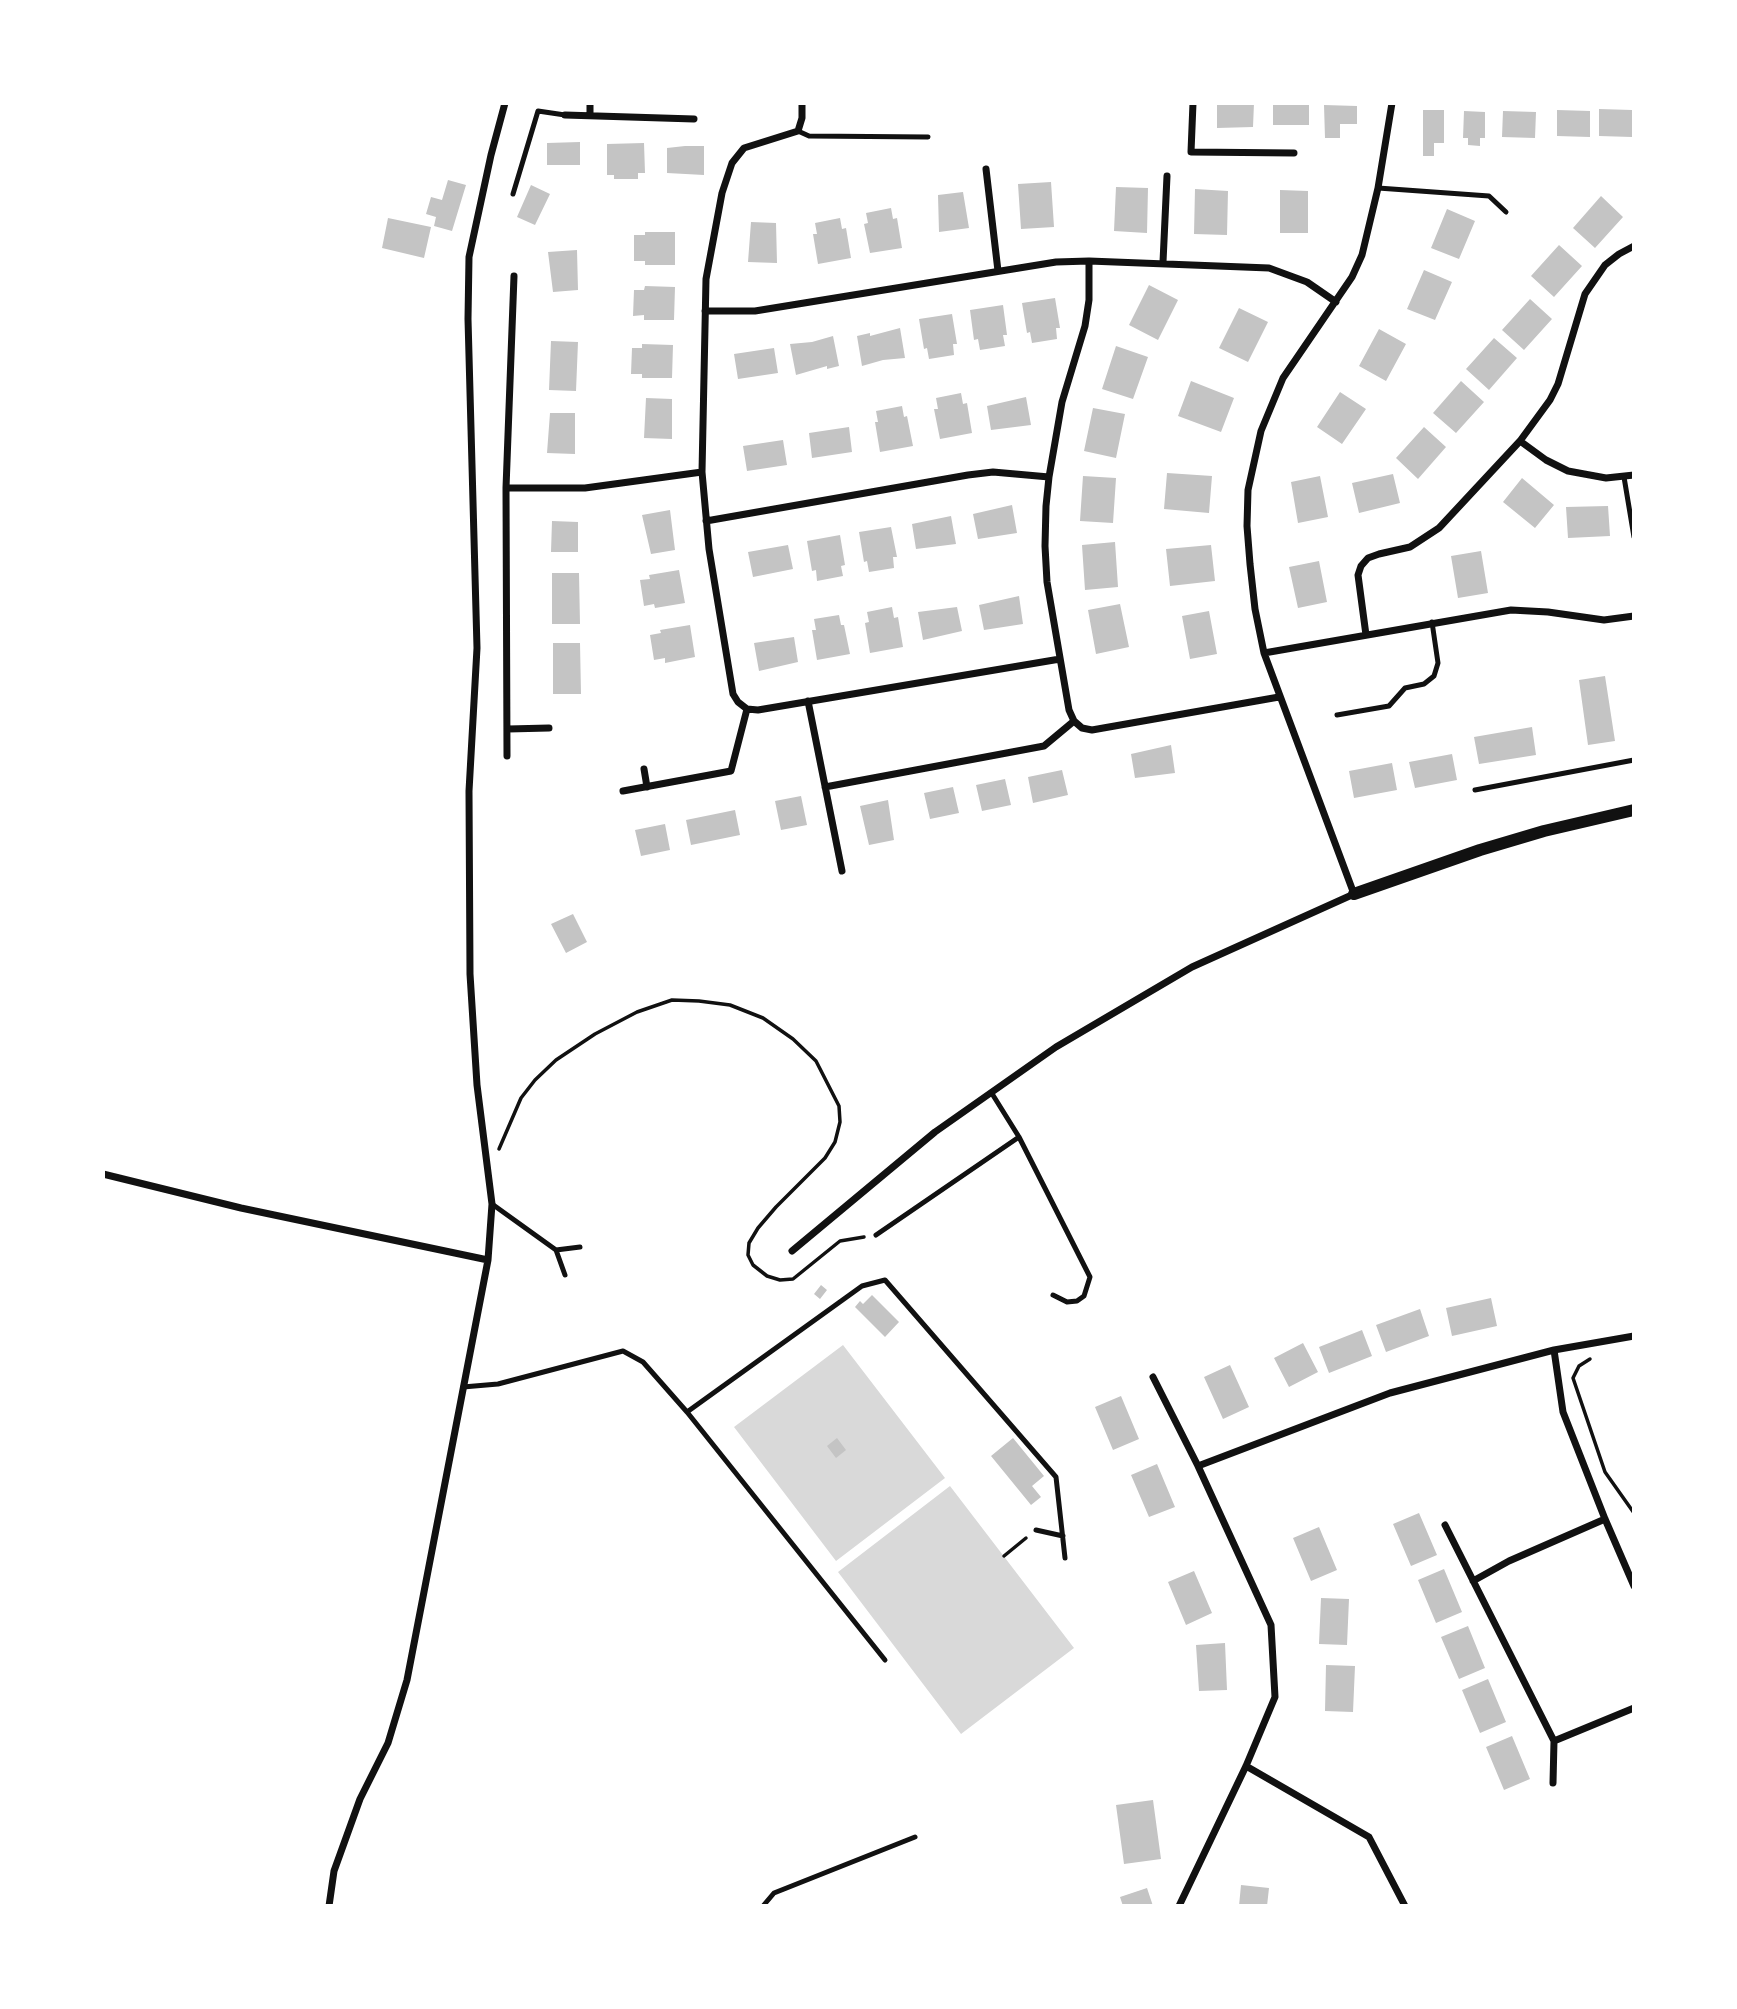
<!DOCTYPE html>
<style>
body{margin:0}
#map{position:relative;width:1737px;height:2009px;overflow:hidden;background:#fff;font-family:"Source Sans 3",sans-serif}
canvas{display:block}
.frame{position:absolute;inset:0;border:105px solid #fff;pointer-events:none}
</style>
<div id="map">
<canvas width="1737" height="2009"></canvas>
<div class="frame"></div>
</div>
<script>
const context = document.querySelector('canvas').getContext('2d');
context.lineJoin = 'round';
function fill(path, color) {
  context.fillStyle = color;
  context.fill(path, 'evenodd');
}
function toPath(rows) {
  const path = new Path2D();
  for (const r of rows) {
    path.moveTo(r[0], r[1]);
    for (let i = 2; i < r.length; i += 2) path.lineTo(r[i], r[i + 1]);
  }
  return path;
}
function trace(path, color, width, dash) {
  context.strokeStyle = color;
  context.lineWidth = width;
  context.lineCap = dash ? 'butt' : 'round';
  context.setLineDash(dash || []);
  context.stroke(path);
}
const water = toPath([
 [843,1345,945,1478,836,1561,734,1427],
 [950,1486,1074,1648,961,1734,838,1572]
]);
const building = toPath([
 [1217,103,1254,103,1253,127,1217,128],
 [1273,103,1309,103,1309,125,1273,125],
 [1324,105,1357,106,1357,124,1340,124,1340,138,1325,138],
 [1599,109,1632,110,1632,137,1599,136],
 [1423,110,1444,110,1444,143,1434,143,1434,156,1423,156],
 [1557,110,1590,111,1590,137,1557,136],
 [1464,111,1485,112,1485,138,1480,138,1480,146,1468,145,1468,138,1463,138],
 [1503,111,1536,112,1535,138,1502,137],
 [580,142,580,165,547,165,547,143],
 [644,143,645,173,638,173,638,179,614,179,614,175,607,175,607,144],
 [685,146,704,146,704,175,667,173,667,148],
 [448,180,466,185,452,231,434,226,436,217,426,214,431,197,442,200],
 [1051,182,1054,227,1021,229,1018,184],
 [531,185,550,194,535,225,517,217],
 [1116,187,1148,188,1147,233,1114,231],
 [1195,189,1228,191,1227,235,1194,234],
 [1280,190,1308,191,1308,233,1280,233],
 [963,192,969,228,939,232,938,195],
 [1601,196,1623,217,1595,248,1573,228],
 [891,208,893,219,897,218,902,248,870,253,864,224,868,223,866,213],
 [1447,209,1475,221,1459,259,1431,248],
 [388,218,431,227,424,258,382,248],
 [840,218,842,229,846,228,851,258,818,264,813,234,817,234,815,223],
 [751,222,776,223,777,263,748,262],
 [645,232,675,232,675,265,645,265,645,261,634,261,634,235,645,235],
 [1559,245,1582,266,1554,297,1531,276],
 [577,250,578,290,553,292,548,252],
 [1424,270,1452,282,1435,320,1407,309],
 [1149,285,1178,300,1158,340,1129,325],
 [645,286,675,287,674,320,644,320,644,315,633,316,634,290,644,290],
 [1055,298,1060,328,1056,328,1057,339,1032,343,1030,332,1027,333,1022,303],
 [1530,299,1552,319,1524,350,1502,330],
 [1003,305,1007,335,1003,335,1005,346,980,350,978,339,974,340,970,310],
 [1239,308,1268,322,1248,362,1219,348],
 [952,314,957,344,953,344,954,355,929,359,927,348,924,349,919,319],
 [900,328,905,358,883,360,862,366,857,336,870,333,870,336],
 [1379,329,1406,344,1386,381,1359,366],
 [833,336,839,366,827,369,827,366,796,375,790,344,812,342],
 [1494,338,1517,358,1489,390,1466,369],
 [551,341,578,342,576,391,549,390],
 [642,344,673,345,672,378,642,378,642,374,631,374,632,348,642,348],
 [1116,346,1148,357,1133,399,1102,389],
 [774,348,778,373,738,379,734,354],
 [1191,381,1234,398,1221,432,1178,416],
 [1461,381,1484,402,1456,433,1433,413],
 [1340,392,1366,409,1342,444,1317,427],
 [961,393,963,404,967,403,972,433,940,439,934,409,938,409,936,398],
 [1026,397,1031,425,991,430,987,406],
 [646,398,672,399,672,439,644,438],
 [902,406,904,417,907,416,913,446,880,452,875,422,878,422,876,411],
 [1093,408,1125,414,1116,458,1084,451],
 [550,413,575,413,575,454,547,453],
 [849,427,852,452,812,458,809,433],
 [1424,427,1446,447,1418,479,1396,458],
 [783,440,787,465,747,471,743,446],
 [1167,473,1212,476,1209,513,1164,509],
 [1393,474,1400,503,1359,513,1352,483],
 [1083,476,1116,478,1113,523,1080,521],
 [1320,476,1328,517,1298,523,1291,482],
 [1522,478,1554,505,1535,528,1503,502],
 [1012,505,1017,533,978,539,973,514],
 [1608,506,1610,536,1568,538,1566,507],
 [670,510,675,550,651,554,642,515],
 [951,516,956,544,916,549,912,524],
 [552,521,578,522,578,552,551,552],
 [891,527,897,557,893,557,894,568,869,572,867,561,864,562,859,532],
 [840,535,845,565,841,566,843,576,817,581,816,570,812,571,807,541],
 [1115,542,1118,587,1085,590,1082,545],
 [788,545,793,569,753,577,748,552],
 [1211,545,1215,581,1170,586,1166,549],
 [1481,551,1488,593,1458,598,1451,556],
 [1319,561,1327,602,1298,608,1289,567],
 [679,570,685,603,655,608,654,604,644,606,640,580,650,579,649,575],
 [552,573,579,573,580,624,552,624],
 [1019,596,1023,624,984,630,979,605],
 [1120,604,1129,647,1096,654,1088,610],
 [892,607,894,618,898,617,903,647,870,653,865,623,869,622,867,612],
 [957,607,962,631,923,640,918,612],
 [1209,611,1217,654,1190,659,1182,616],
 [839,615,841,625,844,625,850,654,817,660,812,630,816,630,814,619],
 [690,625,695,657,665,663,665,658,654,660,650,635,661,633,660,630],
 [794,637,798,662,759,671,754,643],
 [553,643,580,643,581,694,553,694],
 [1605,676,1615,741,1588,745,1579,680],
 [1532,727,1536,755,1479,764,1474,737],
 [1171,745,1175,773,1135,778,1131,754],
 [1452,754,1457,780,1415,788,1409,762],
 [1392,763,1397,790,1354,798,1349,771],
 [1062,770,1068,795,1033,803,1028,777],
 [1005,779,1011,805,982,811,976,785],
 [953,787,959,813,930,819,924,793],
 [801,796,807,825,781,830,775,801],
 [888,800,894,840,869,845,860,806],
 [735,810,740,835,691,845,686,820],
 [665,824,670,850,641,856,635,830],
 [573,914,587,942,566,953,551,924],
 [821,1285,827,1290,820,1299,814,1294],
 [872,1295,899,1322,885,1337,855,1307,860,1301,863,1304],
 [1491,1298,1497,1326,1452,1336,1446,1308],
 [1420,1309,1429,1336,1386,1352,1376,1325],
 [1362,1330,1372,1356,1329,1373,1319,1347],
 [1303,1343,1318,1372,1289,1387,1274,1358],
 [1230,1365,1249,1407,1223,1419,1204,1377],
 [1121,1396,1139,1439,1113,1450,1095,1407],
 [837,1438,846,1450,836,1458,827,1446],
 [1013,1438,1044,1476,1032,1486,1041,1497,1031,1505,991,1456],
 [1157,1464,1175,1507,1149,1517,1131,1475],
 [1419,1513,1437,1555,1411,1566,1393,1524],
 [1319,1527,1337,1570,1311,1581,1293,1538],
 [1444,1569,1462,1612,1436,1623,1418,1580],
 [1194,1571,1212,1613,1186,1625,1168,1582],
 [1321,1598,1349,1599,1347,1645,1319,1644],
 [1468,1626,1485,1668,1459,1679,1441,1637],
 [1225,1643,1227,1690,1199,1691,1196,1645],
 [1326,1665,1355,1666,1353,1712,1325,1711],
 [1488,1679,1506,1722,1480,1733,1462,1690],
 [1512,1736,1530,1779,1504,1790,1486,1747],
 [1153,1800,1161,1859,1124,1864,1116,1805],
 [1241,1885,1269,1888,1267,1906,1239,1906],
 [1147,1888,1153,1906,1123,1906,1120,1897]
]);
const path = toPath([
 [499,1149,521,1098,535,1080,556,1060,595,1034,637,1012,672,1000,699,1001,730,1005,763,1018,793,1039,816,1061,839,1106,840,1122,835,1142,825,1158,776,1207,758,1228,749,1243,748,1255,753,1265,767,1276,780,1280,793,1279,840,1241,864,1237],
 [1590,1359,1579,1366,1573,1378,1605,1472,1634,1513],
 [1004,1556,1026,1538]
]);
const service = toPath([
 [798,131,809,136,928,137],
 [1378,188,1489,196,1506,212],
 [513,194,538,111,565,115],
 [1624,477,1634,537],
 [1337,715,1389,706,1405,688,1424,684,1434,676,1438,663,1432,622],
 [1475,790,1634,760],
 [991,1092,1019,1137,1090,1277,1084,1296,1077,1301,1067,1302,1053,1295],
 [492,1204,556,1250,580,1247],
 [876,1235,1019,1137],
 [556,1250,565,1275],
 [463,1387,498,1384,623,1351,643,1362,687,1412,885,1660],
 [687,1412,862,1286,885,1280,1056,1477,1065,1558],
 [1036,1530,1063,1536],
 [763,1906,774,1893,915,1837]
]);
const minor = toPath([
 [802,103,802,118,798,131,744,148,732,163,722,193,706,279,702,472,709,549,733,694,738,702,747,709,758,710,1060,659],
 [1193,103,1191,152,1294,153],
 [565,115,694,119],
 [590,115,590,103],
 [986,169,998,271],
 [1089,261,1089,300,1085,326,1062,402,1049,477,1046,506,1045,546,1047,582,1069,710,1074,721,1082,728,1092,730,1279,697],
 [1163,262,1167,176],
 [705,311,755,311,1056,262,1089,261,1269,268,1307,282,1336,302],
 [1520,441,1546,460,1568,471,1606,478,1634,475],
 [506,488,585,488,702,472],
 [706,521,968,475,993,472,1049,477],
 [1366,635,1358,575,1361,566,1368,558,1379,554,1410,547,1439,528,1520,441,1550,400,1558,384,1585,294,1605,265,1619,254,1634,246],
 [1264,653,1511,610,1548,612,1604,620,1634,616],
 [808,701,842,871],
 [508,729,549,728],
 [507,756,506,488,514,276],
 [644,769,647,787],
 [825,787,1044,746,1074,721],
 [623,791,731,771,747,709],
 [103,1174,241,1208,488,1260],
 [792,1251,935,1132,1056,1047,1192,967,1354,894,1264,653,1255,609,1250,564,1247,526,1248,490,1261,431,1283,378,1352,277,1362,255,1378,188,1392,103],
 [1554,1350,1563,1412,1605,1519,1634,1586],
 [1153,1377,1198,1466,1271,1625,1275,1697,1246,1766,1179,1906],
 [1198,1466,1390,1393,1554,1350,1634,1336],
 [1445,1525,1554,1741,1553,1783],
 [1473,1581,1509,1561,1605,1519],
 [1554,1741,1634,1708],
 [1246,1766,1369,1837,1405,1906],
 [329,1906,334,1871,360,1799,388,1743,407,1680,488,1260,492,1204,477,1085,470,974,469,791,477,648,468,319,469,257,491,155,505,103]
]);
const tertiary = toPath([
 [1354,894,1480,850,1544,831,1634,810]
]);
fill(water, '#d9d9d9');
fill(building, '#c4c4c4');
trace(path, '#111', 3.5);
trace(service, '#111', 5);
trace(minor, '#111', 7);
trace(tertiary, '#111', 12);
</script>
